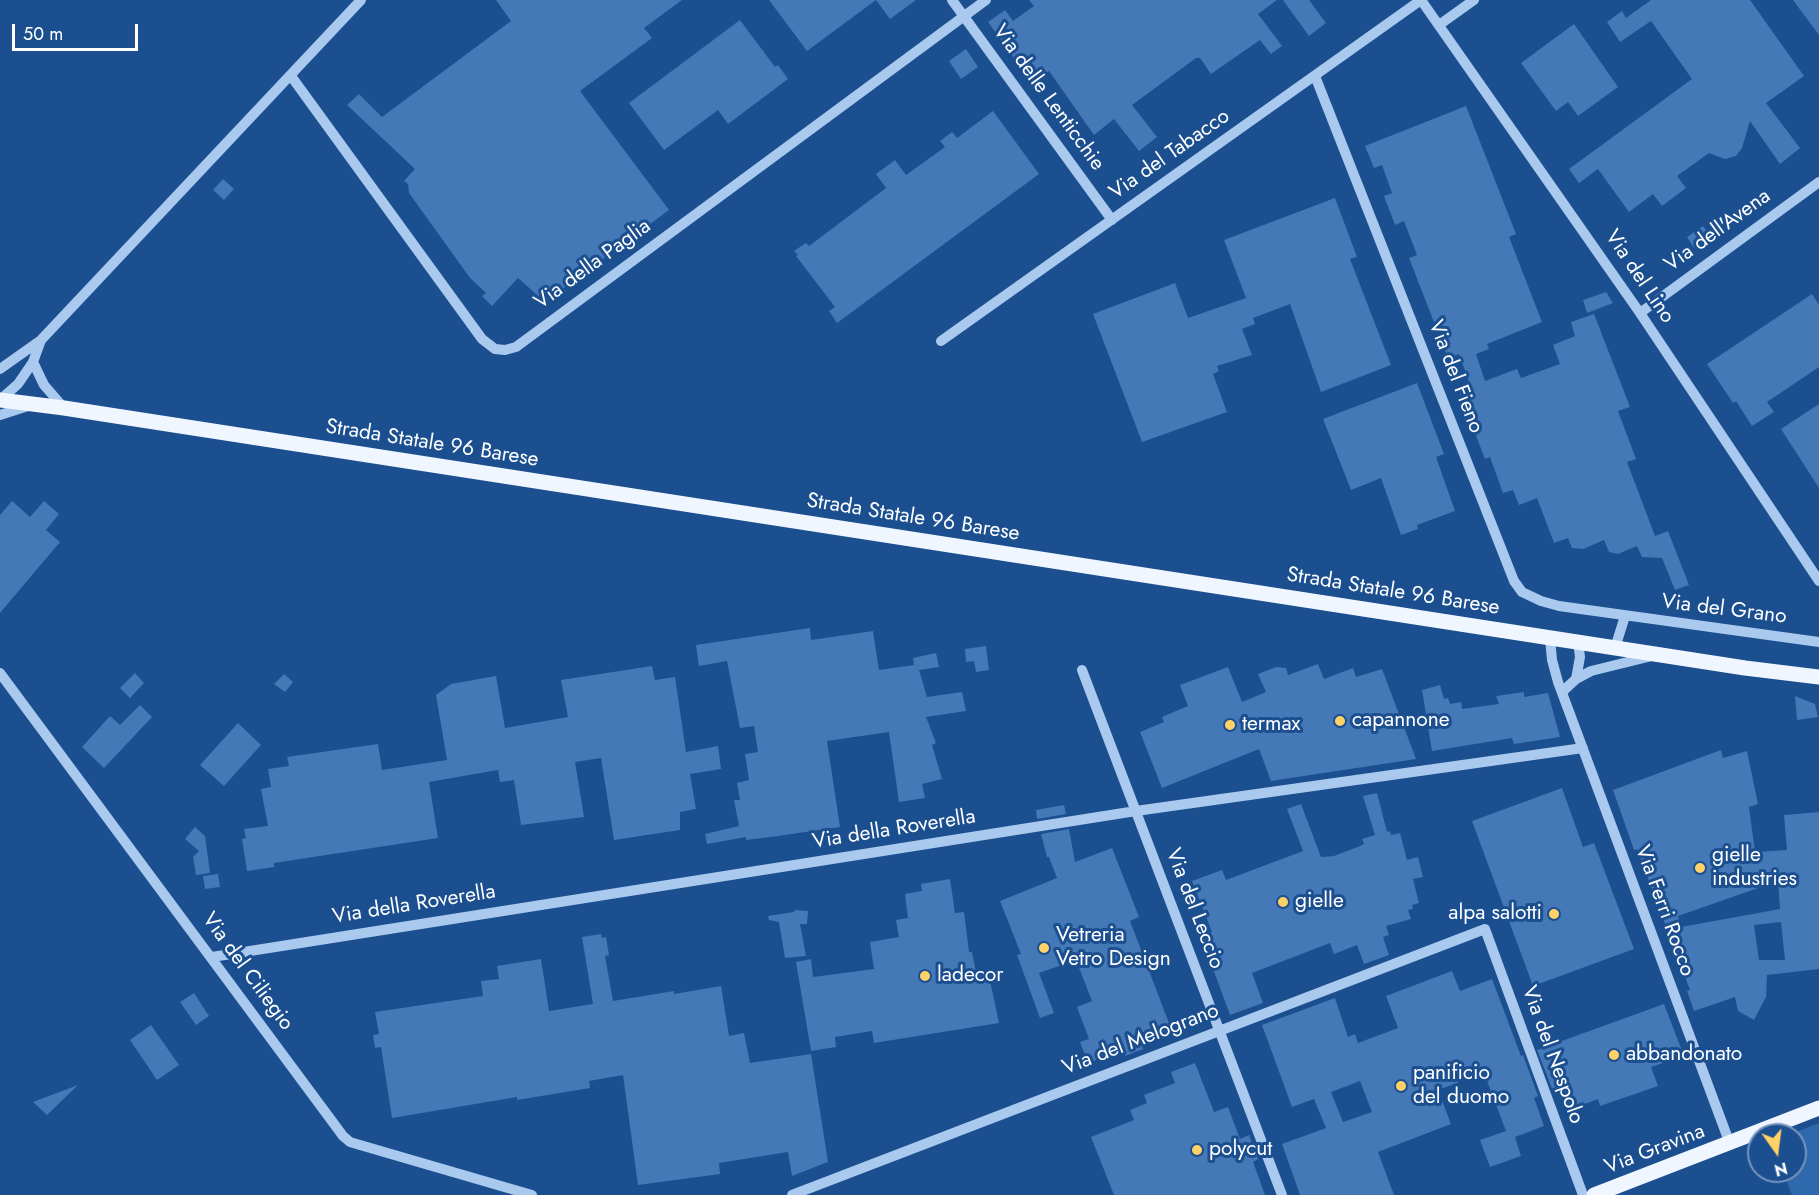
<!DOCTYPE html>
<style>
body{margin:0}
#map{position:relative;width:1819px;height:1195px;overflow:hidden;background:#1b4f8f;font-family:Jost,sans-serif}
canvas{display:block}
.north{position:absolute;left:1747px;top:1123px;width:60px;height:60px;box-sizing:border-box;background:#1b4f8f;border:2px solid #7695bc;border-radius:50%;rotate:166deg;font-size:16px;font-weight:700;line-height:24px;text-align:center;color:#fff}
.north::after{content:'';display:block;margin:auto;width:21px;height:27px;background:#ffd166;clip-path:polygon(50% 0,100% 100%,50% 72%,0 100%)}
.scale{position:absolute;left:12px;top:24px;width:126px;height:27px;box-sizing:border-box;border:3px solid #fff;border-top:0;padding-left:8px;font-size:18px;line-height:21px;white-space:nowrap;color:#fff;-webkit-text-stroke:4px #1b4f8f;paint-order:stroke}
</style>
<div id="map">
<canvas width="1819" height="1195"></canvas>
<div class="north">N</div>
<div class="scale">50 m</div>
</div>
<script>
const context = document.querySelector('canvas').getContext('2d');
context.lineJoin = 'round';
function fill(path, color) {
  context.fillStyle = color;
  context.fill(path, 'evenodd');
}
function toPath(rows) {
  const path = new Path2D();
  for (const r of rows) {
    path.moveTo(r[0], r[1]);
    for (let i = 2; i < r.length; i += 2) path.lineTo(r[i], r[i + 1]);
  }
  return path;
}
function trace(path, color, width, dash) {
  context.strokeStyle = color;
  context.lineWidth = width;
  context.lineCap = dash ? 'butt' : 'round';
  context.setLineDash(dash || []);
  context.stroke(path);
}
function label(font, color, halo, rows, align = 'center') {
  context.font = font + ' Jost,sans-serif';
  context.lineWidth = 6;
  context.setLineDash([]);
  context.textBaseline = 'middle';
  context.strokeStyle = halo;
  context.fillStyle = color;
  for (const [text, x, y, turn = 0] of rows) {
    context.save();
    context.translate(x, y);
    context.rotate((+turn || 0) * Math.PI / 180);
    context.textAlign = isNaN(turn) ? turn : align;
    if (halo) context.strokeText(text, 0, 0);
    context.fillText(text, 0, 0);
    context.restore();
  }
}
const green = toPath([
 [1819,1123,1819,1195,1792,1195,1783,1171,1795,1171,1795,1135,1789,1135]
]);
const building = toPath([
 [496,0,682,0,644,28,652,38,580,91,669,210,545,302,518,278,492,306,482,296,486,293,470,278,409,193,408,184,404,181,415,169,347,105,359,94,382,117,511,21],
 [769,0,916,0,890,19,876,0,807,51],
 [1029,0,1277,0,1258,14,1282,46,1271,54,1260,40,1211,74,1200,58,1196,58,1132,105,1157,137,1139,151,1114,119,1094,135,1049,71,1032,83,988,22,1005,10,1013,21,1034,6],
 [1283,0,1309,0,1326,23,1309,36],
 [1651,0,1750,0,1804,76,1766,103,1800,148,1780,164,1750,121,1742,148,1736,156,1725,159,1709,153,1677,176,1686,188,1662,206,1653,194,1629,212,1598,169,1579,183,1569,169,1692,79,1651,21,1620,42,1607,22,1622,11,1626,18],
 [1793,0,1819,0,1819,35],
 [740,20,775,67,778,65,788,79,728,124,718,110,664,150,629,103],
 [1574,24,1618,87,1578,116,1568,102,1556,111,1521,63],
 [966,49,978,67,961,79,949,61],
 [1466,106,1516,234,1509,237,1542,322,1487,344,1489,349,1476,354,1485,381,1517,369,1521,378,1560,364,1553,345,1575,336,1571,322,1594,314,1630,407,1618,411,1636,459,1627,462,1655,536,1668,531,1689,585,1675,590,1662,558,1642,557,1637,546,1618,554,1609,552,1604,540,1583,549,1572,548,1568,538,1554,543,1537,498,1519,505,1513,490,1503,493,1490,457,1485,459,1459,391,1471,387,1459,354,1448,358,1409,258,1417,255,1404,221,1395,225,1384,196,1392,193,1382,165,1374,168,1365,146],
 [993,111,1039,174,837,323,829,311,835,307,796,256,798,255,794,251,806,243,809,246,886,188,876,174,895,160,906,175,945,147,940,141,952,132,957,138],
 [223,179,234,189,224,200,213,190],
 [1335,198,1357,257,1350,259,1391,365,1321,392,1290,304,1253,318,1255,324,1242,329,1252,355,1217,366,1219,371,1213,374,1227,412,1142,442,1093,314,1175,283,1188,318,1246,298,1224,240],
 [1703,226,1711,237,1694,248,1687,237],
 [1606,292,1613,303,1587,313,1583,300],
 [1812,294,1819,305,1819,367,1767,402,1774,412,1752,426,1736,401,1733,403,1707,364],
 [1417,383,1444,454,1436,457,1455,511,1417,525,1418,529,1401,535,1381,478,1351,490,1323,419],
 [1819,404,1819,488,1781,429],
 [12,501,30,517,44,501,59,514,46,530,60,542,0,613,0,515],
 [810,628,811,640,873,631,879,670,914,665,913,658,936,653,939,667,919,670,927,697,962,692,966,711,926,717,936,743,932,745,942,779,922,784,925,798,899,802,889,732,827,741,840,827,778,836,746,840,746,837,707,844,705,834,739,826,734,800,740,800,737,783,749,780,745,754,758,752,754,726,740,728,727,661,699,666,696,645],
 [986,646,989,670,976,672,974,661,966,662,965,649],
 [1318,664,1324,679,1353,668,1356,677,1382,669,1416,759,1271,781,1259,749,1162,788,1140,732,1164,722,1162,717,1188,706,1180,685,1228,667,1242,702,1266,692,1258,674,1276,667,1286,668,1288,675],
 [652,666,655,680,675,677,686,752,718,746,721,769,690,774,696,809,680,812,680,830,614,840,601,758,575,762,584,817,521,825,514,780,500,782,498,770,429,782,438,838,274,863,274,867,247,871,242,839,246,838,244,829,268,826,261,789,271,787,268,769,289,766,287,757,378,744,382,770,447,760,436,695,451,684,496,676,505,728,568,717,561,680],
 [135,673,144,683,130,698,120,688],
 [284,674,293,682,285,692,274,684],
 [1440,685,1444,699,1448,698,1450,704,1461,702,1462,709,1499,704,1496,696,1524,692,1524,697,1548,693,1560,737,1514,744,1512,738,1432,751,1422,690],
 [1795,696,1815,704,1818,717,1797,720],
 [140,705,152,717,104,768,82,747,110,716,120,725],
 [238,723,261,745,224,786,200,765],
 [1721,750,1723,758,1747,751,1758,804,1749,807,1755,852,1787,850,1784,815,1819,812,1819,969,1767,975,1766,997,1754,1020,1738,1011,1735,997,1694,1011,1687,991,1690,990,1637,849,1634,850,1613,790],
 [1778,881,1780,909,1681,927,1678,916],
 [1781,922,1785,960,1759,960,1754,925],
 [1562,788,1583,847,1594,843,1634,949,1533,986,1472,821],
 [1377,793,1387,832,1390,831,1391,835,1400,833,1407,860,1418,857,1423,877,1413,879,1419,903,1412,905,1413,909,1408,910,1411,919,1386,926,1389,935,1383,937,1389,955,1364,964,1357,945,1334,954,1330,943,1252,973,1263,1003,1230,1015,1201,936,1212,932,1192,881,1222,870,1226,880,1303,851,1287,809,1301,804,1321,857,1334,856,1360,846,1364,844,1362,839,1375,835,1363,796],
 [1064,805,1066,814,1037,819,1036,810],
 [195,827,205,836,210,873,196,875,193,857,199,851,185,839],
 [1069,829,1075,862,1112,848,1139,917,1130,921,1172,1031,1141,1043,1143,1049,1125,1056,1123,1050,1088,1063,1080,1042,1089,1039,1077,1007,1092,1001,1076,960,1039,973,1054,1013,1040,1018,1017,955,1021,954,1000,901,1057,878,1049,857,1047,857,1041,834],
 [218,874,220,887,205,889,203,876],
 [950,879,955,913,964,912,969,952,972,952,976,973,988,971,999,1023,874,1043,872,1031,835,1037,836,1047,811,1051,796,962,811,959,813,977,874,969,870,942,899,937,896,920,908,918,905,894,922,891,921,884],
 [795,910,808,911,807,924,800,924,806,956,785,958,779,922,769,920,768,916,794,912],
 [601,934,602,938,606,937,609,955,605,956,613,1001,674,991,674,994,721,986,729,1036,744,1033,750,1063,811,1054,828,1162,792,1176,788,1152,719,1163,720,1174,638,1185,623,1075,589,1081,590,1088,517,1100,517,1097,392,1118,381,1047,375,1048,373,1035,379,1034,375,1012,483,996,481,981,499,979,497,966,541,959,549,1011,593,1004,582,937],
 [1452,971,1460,991,1492,979,1521,1056,1523,1055,1538,1096,1534,1098,1544,1126,1515,1137,1521,1156,1490,1167,1480,1140,1506,1131,1484,1073,1438,1090,1451,1124,1378,1152,1394,1195,1300,1195,1282,1144,1326,1128,1314,1099,1292,1107,1262,1025,1335,998,1348,1037,1355,1034,1358,1043,1398,1028,1386,996],
 [1360,1081,1372,1112,1343,1122,1331,1092],
 [194,993,209,1016,196,1025,180,1002],
 [1664,1004,1684,1056,1651,1067,1658,1086,1600,1106,1598,1099,1566,1111,1558,1089,1553,1091,1537,1050],
 [151,1025,179,1065,157,1080,130,1040],
 [1195,1063,1214,1112,1228,1107,1240,1139,1249,1135,1258,1159,1253,1162,1265,1195,1114,1195,1091,1137,1134,1120,1130,1110,1147,1103,1144,1095,1175,1083,1171,1072],
 [78,1085,47,1115,33,1102]
]);
const minor = toPath([
 [952,0,1112,220],
 [1421,0,1640,313,1819,581],
 [1439,25,1474,0],
 [291,76,482,339,495,349,505,350,516,347,986,0],
 [1315,76,1514,581,1522,592,1541,601,1559,606,1819,642],
 [1640,313,1819,182],
 [941,341,1421,0],
 [33,362,44,385,64,408],
 [0,369,41,340,361,0],
 [0,400,18,384,33,362,41,340],
 [0,415,28,406],
 [1550,638,1552,660,1558,682,1730,1144],
 [1615,648,1625,616],
 [1082,670,1282,1195],
 [0,673,343,1136,350,1142,360,1145,532,1195],
 [1576,679,1580,657,1578,642],
 [1562,692,1576,679,1591,671,1652,656],
 [212,957,1136,811,1583,748],
 [792,1195,1485,929,1583,1195]
]);
const major = toPath([
 [0,400,64,408,1745,668,1819,677],
 [1594,1195,1819,1108]
]);
const markers = [
 [1340,721,6,"#ffd166"],
 [1230,725,6,"#ffd166"],
 [1700,868,6,"#ffd166"],
 [1283,902,6,"#ffd166"],
 [1554,914,6,"#ffd166"],
 [1044,948,6,"#ffd166"],
 [925,976,6,"#ffd166"],
 [1614,1055,6,"#ffd166"],
 [1401,1086,6,"#ffd166"],
 [1197,1150,6,"#ffd166"]
];
const streetNames = [
 ["Via delle Lenticchie",1048,98,54],
 ["Via del Tabacco",1170,155,-35],
 ["Via dell'Avena",1718,231,-36],
 ["Via della Paglia",593,265,-36],
 ["Via del Lino",1639,277,56],
 ["Via del Fieno",1455,377,69],
 ["Strada Statale 96 Barese",432,444,9],
 ["Strada Statale 96 Barese",913,518,9],
 ["Strada Statale 96 Barese",1393,592,9],
 ["Via del Grano",1724,610,7],
 ["Via della Roverella",894,830,-9],
 ["Via della Roverella",414,905,-9],
 ["Via del Leccio",1194,909,69],
 ["Via Ferri Rocco",1664,911,70],
 ["Via del Ciliegio",247,972,54],
 ["Via del Melograno",1141,1040,-21],
 ["Via del Nespolo",1552,1055,70],
 ["Via Gravina",1655,1150,-21]
];
const poiNames = [
 ["capannone",1352,721],
 ["termax",1242,725],
 ["gielle",1712,856],
 ["industries",1712,880],
 ["gielle",1295,902],
 ["alpa salotti",1542,914,"right"],
 ["Vetreria",1056,936],
 ["Vetro Design",1056,960],
 ["ladecor",937,976],
 ["abbandonato",1626,1055],
 ["panificio",1413,1074],
 ["del duomo",1413,1098],
 ["polycut",1209,1150]
];
fill(green, '#2e69ad');
fill(building, '#4478b7');
trace(minor, '#a9c9ee', 10);
trace(major, '#f0f6ff', 15);
for (const [x, y, r, color] of markers) {
  const dot = new Path2D();
  dot.arc(x, y, r, 0, 2 * Math.PI);
  context.fillStyle = color;
  context.fill(dot);
  trace(dot, '#1b4f8f', 2);
}
label('21px', '#fff', '#1b4f8f', streetNames);
label('21px', '#fff', '#1b4f8f', poiNames, 'left');
</script>
